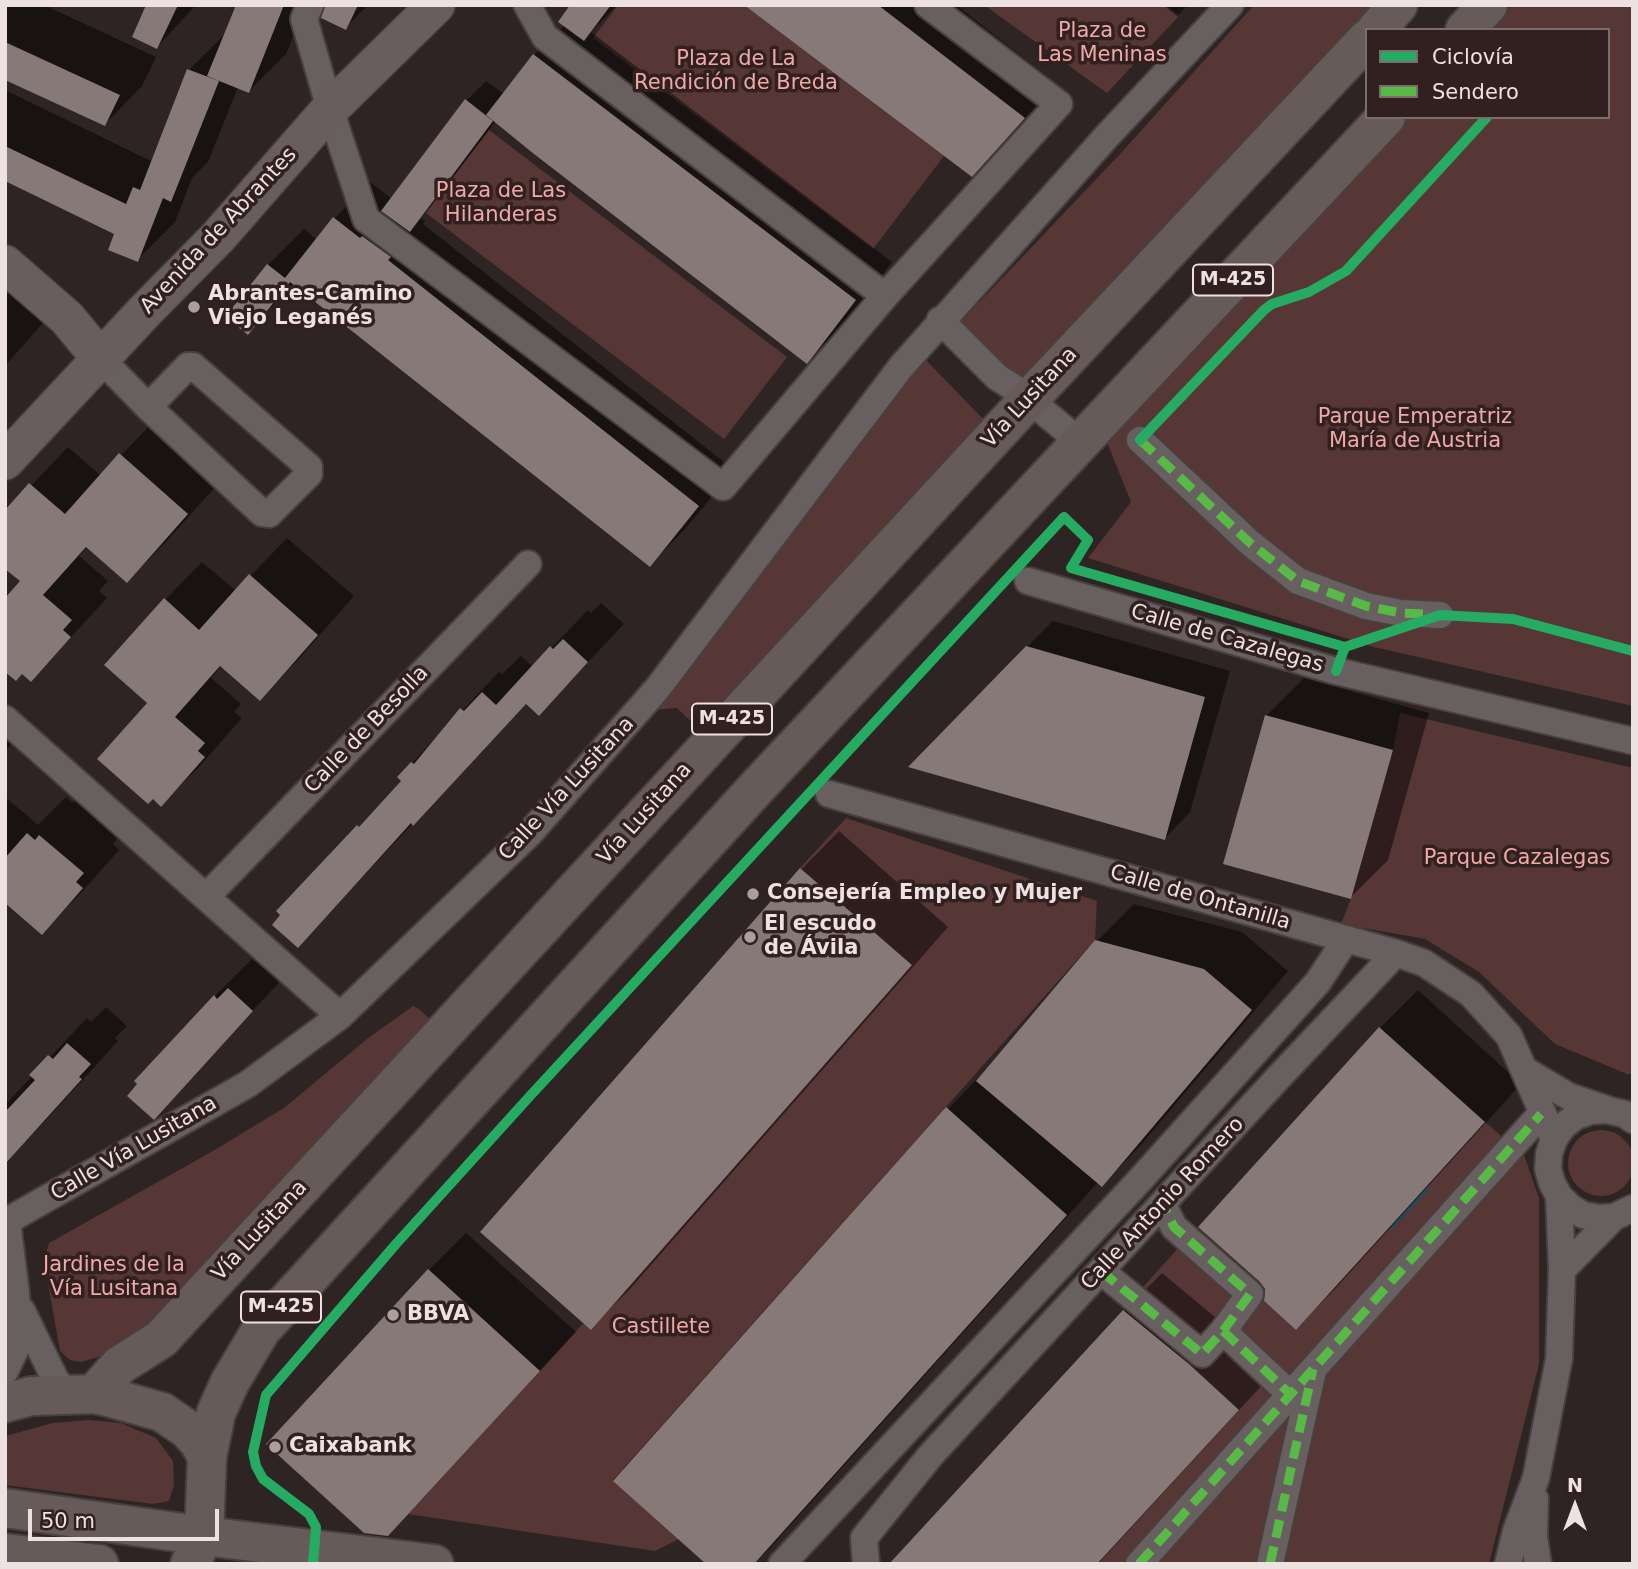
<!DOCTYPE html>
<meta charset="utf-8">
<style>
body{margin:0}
#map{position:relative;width:1638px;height:1569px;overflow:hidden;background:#2d2423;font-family:"DejaVu Sans",sans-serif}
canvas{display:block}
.frame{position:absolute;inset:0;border:7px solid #ede1e1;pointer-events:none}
.legend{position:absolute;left:1365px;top:28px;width:245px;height:91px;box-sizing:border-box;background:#31201f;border:2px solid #7c6d6d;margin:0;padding:9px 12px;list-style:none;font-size:21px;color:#ede1e1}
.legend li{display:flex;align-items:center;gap:14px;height:35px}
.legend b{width:35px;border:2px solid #7c6d6d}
.north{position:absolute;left:1540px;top:1471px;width:70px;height:70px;-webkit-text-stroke:5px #31201f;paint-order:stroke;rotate:0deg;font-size:19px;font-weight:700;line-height:28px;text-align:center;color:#ede1e1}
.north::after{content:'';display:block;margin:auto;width:24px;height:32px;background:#ede1e1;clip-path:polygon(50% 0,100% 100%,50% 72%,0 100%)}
.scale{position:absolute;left:28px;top:1509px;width:191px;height:32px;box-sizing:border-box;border:4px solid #ede1e1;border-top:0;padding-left:9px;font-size:21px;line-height:24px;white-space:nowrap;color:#ede1e1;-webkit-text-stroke:5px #31201f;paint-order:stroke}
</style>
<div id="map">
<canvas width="1638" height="1569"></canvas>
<div class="frame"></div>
<ul class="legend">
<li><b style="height:9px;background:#26ab63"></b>Ciclovía</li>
<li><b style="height:9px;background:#58b947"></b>Sendero</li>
</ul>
<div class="north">N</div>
<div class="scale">50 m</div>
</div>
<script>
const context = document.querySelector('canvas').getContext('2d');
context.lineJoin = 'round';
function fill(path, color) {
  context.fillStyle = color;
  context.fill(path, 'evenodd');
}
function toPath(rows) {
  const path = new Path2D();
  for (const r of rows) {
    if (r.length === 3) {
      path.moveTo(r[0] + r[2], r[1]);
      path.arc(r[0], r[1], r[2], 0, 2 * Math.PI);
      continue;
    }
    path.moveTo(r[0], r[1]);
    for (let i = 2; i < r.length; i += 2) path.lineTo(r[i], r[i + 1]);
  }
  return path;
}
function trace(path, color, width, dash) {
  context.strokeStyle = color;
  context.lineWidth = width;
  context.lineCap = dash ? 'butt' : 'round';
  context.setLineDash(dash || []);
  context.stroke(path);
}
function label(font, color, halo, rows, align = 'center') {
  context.font = font + ' "DejaVu Sans",sans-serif';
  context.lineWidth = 7;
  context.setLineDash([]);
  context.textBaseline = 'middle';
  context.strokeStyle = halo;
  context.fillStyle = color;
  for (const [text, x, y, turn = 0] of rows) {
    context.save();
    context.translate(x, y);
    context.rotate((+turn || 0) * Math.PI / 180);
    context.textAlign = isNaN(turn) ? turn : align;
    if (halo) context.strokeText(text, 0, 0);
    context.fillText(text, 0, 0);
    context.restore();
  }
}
const green = toPath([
 [618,5,744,5,944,156,873,249,593,38],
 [984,5,1163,5,1178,17,1107,93],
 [1254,5,1379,5,1019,391,951,332,1121,153],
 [1512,5,1633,5,1633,706,1374,647,1088,558,1131,502,1106,440,1408,117,1608,117,1608,30,1489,30],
 [489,130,787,357,724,439,426,213],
 [924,358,989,425,702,732,677,708,653,710],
 [1400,713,1633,768,1633,1074,1627,1074,1555,1044,1479,972,1425,939,1341,924,1351,899,1393,750],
 [846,818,1097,901,1095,940,613,1480,679,1539,655,1551,408,1514,912,965,800,868],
 [413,1006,419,1009,438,1027,191,1292,109,1354,81,1362,70,1360,60,1351,44,1261,49,1243,213,1151,284,1108,367,1039],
 [1485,1122,1524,1155,1539,1198,1539,1364,1489,1564,1097,1564,1239,1410,1126,1306,1190,1235,1296,1330],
 [1601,1163,33],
 [89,1420,121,1423,156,1438,173,1461,174,1485,169,1501,153,1504,5,1485,5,1436,53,1423]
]);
const water = toPath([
 [1413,1172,1430,1188,1393,1229,1376,1213]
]);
const shadow = toPath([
 [5,5,44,5,156,57,142,86,105,124,5,78],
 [148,5,196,5,157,47],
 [238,5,306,5,286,54,249,91,238,87,208,162,192,178,175,222,137,260,116,233,5,179,5,90,153,162,189,70,227,32],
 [327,5,368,5,345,28],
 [573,5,617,5,591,32,892,262,844,324,807,361,496,121,421,218,425,221,423,224,734,470,685,529,650,565,294,283,247,333,268,265,304,229,317,240,335,218,370,182,392,199,466,101,486,81,504,94,534,55,565,25],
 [747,5,956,5,1057,84,972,174],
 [1166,5,1188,5,1178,15],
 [12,282,50,315,5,366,5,289],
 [158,417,225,476,165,543,127,581,88,546,79,556,108,581,99,591,107,598,31,680,22,581,5,513,68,447,101,476],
 [287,538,354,596,297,661,260,698,222,665,211,678,241,704,234,712,242,718,199,767,161,804,150,703,165,600,202,562,236,591],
 [601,603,624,624,539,714,527,703,298,945,283,915,278,911,397,788,403,781,412,763,499,672,502,674,521,656,533,667,588,610,591,613],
 [1053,621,1230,671,1190,812,1165,838,1027,647],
 [1304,678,1429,713,1388,860,1351,897,1266,716],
 [5,721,15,729,6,739,12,743,5,751],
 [5,797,38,825,66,797,73,803,78,798,120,835,113,844,119,850,79,895,41,933,5,901],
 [839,831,948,927,629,1290,591,1327,482,1232,802,869],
 [1134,904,1242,932,1288,971,1139,1147,1102,1185,1098,1182,770,1548,754,1564,709,1564,948,1109,985,1071,1096,942],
 [267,951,289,972,153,1117,140,1084,215,996,252,959,256,962],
 [1418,990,1521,1084,1334,1290,1296,1328,1262,1281,1200,1227,1380,1028],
 [106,1007,127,1026,115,1038,118,1041,45,1121,8,1159,5,1156,5,1105,87,1018,91,1022],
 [466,1233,576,1332,425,1496,387,1534,429,1270],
 [1162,1273,1227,1327,1275,1371,1098,1564,905,1564,900,1555,1125,1311]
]);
const building = toPath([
 [146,5,178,5,157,49,132,37],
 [236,5,284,5,249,93,207,76],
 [325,5,358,5,346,30,321,18],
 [570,5,611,5,584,41,558,22],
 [744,5,878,5,1025,118,972,177],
 [5,42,120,95,105,126,5,80],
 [533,54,856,300,807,364,534,154,486,115],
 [187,69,219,81,171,202,163,198,138,262,108,250,114,234,5,181,5,146,126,204,133,187,140,190],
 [465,99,493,121,410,232,381,211],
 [333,217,360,238,362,236,391,257,388,260,699,506,650,567,290,282,248,335,225,317,267,264,285,278],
 [119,453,188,514,127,583,86,547,43,595,72,620,63,630,71,637,31,682,22,674,16,681,5,672,5,598,20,581,5,569,5,510,29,483,65,514],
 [249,574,318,635,260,701,220,666,175,717,205,743,198,751,205,757,161,807,153,799,148,804,97,759,147,703,104,665,164,598,199,630],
 [563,639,588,662,539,716,526,704,413,826,411,823,298,948,272,925,280,915,276,911,357,825,359,827,401,781,397,777,411,762,414,764,460,708,464,711,482,692,496,705,550,646,553,649],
 [1026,646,1205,697,1165,840,908,767],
 [1265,715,1393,750,1351,899,1223,864],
 [27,833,35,840,39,835,84,873,76,882,83,888,42,935,5,903,5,858],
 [800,868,912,965,591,1330,480,1232],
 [1095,940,1204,969,1252,1010,1102,1187,976,1081],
 [228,988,253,1011,154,1120,127,1096,137,1084,134,1081,214,995,217,999],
 [1379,1027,1485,1122,1296,1330,1264,1301,1265,1289,1260,1282,1198,1227],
 [67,1043,91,1064,79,1077,82,1079,5,1164,5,1112,35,1080,29,1075,48,1055,53,1059],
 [946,1107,1067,1215,754,1564,706,1564,613,1481],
 [428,1269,540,1371,388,1536,364,1533,266,1444],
 [1123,1310,1189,1364,1239,1410,1097,1564,889,1564]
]);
const street = toPath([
 [310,5,304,19,330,109,366,219,723,487,885,296,1059,104,928,5],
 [527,5,545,37,885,296],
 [940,320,997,377,1019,391,1080,442],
 [100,358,148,407,262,513,269,514,309,474,309,467,193,366,188,366,148,407],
 [1140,440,1250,543,1298,581,1366,606,1401,613,1440,615],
 [1028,581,1336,671,1633,741],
 [5,719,340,1016],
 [829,794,1396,953,1424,963,1471,994,1509,1036,1554,1139],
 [206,897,528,564],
 [1526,1071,1568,1096,1606,1109],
 [1633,1120,1625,1114,1607,1110,1591,1111,1576,1116,1563,1126,1554,1139,1549,1154,1548,1169,1552,1183,1559,1196,1570,1207,1583,1215,1599,1218,1614,1217,1633,1208],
 [1562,1270,1614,1217],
 [1101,1271,1202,1354,1223,1331,1250,1294,1174,1227,1163,1205],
 [22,1311,55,1379,68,1395],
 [1223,1331,1290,1394],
 [5,1371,18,1344,16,1293,7,1221,248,1084,340,1016,529,834,657,689,901,367,1107,136,1230,5],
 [1535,1499,1534,1537,1538,1564],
 [782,1564,1139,1181,1318,982,1346,939],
 [866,1564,864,1538,930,1456,1278,1078,1396,953],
 [1139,1564,1541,1114],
 [1270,1564,1313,1371],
 [1508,1564,1516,1531,1536,1478,1559,1359,1562,1270,1559,1196]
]);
const secondary = toPath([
 [5,264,67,318,100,358],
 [5,461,145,311,218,237,330,109,436,5]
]);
const primary = toPath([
 [1376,30,1398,5],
 [1465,30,1488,5],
 [94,1394,120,1365,161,1339,1029,399,1367,39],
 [5,1403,31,1396,94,1394,108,1397,162,1412,187,1429,199,1442,207,1457],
 [5,1508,204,1536,434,1564],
 [5,1553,99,1564],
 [190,1564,204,1536,207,1457,216,1413,230,1382,261,1330,759,785,1386,117]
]);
const quiet = toPath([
 [1140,440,1250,543,1298,581,1366,606,1401,613,1426,614],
 [1101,1271,1202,1354,1223,1331,1250,1294,1174,1227,1163,1205],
 [1223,1331,1290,1394],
 [1139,1564,1541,1114],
 [1270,1564,1313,1369]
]);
const cycleway = toPath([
 [1140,440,1264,310,1272,304,1309,292,1346,271,1487,117],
 [1336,671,1345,647,1440,615,1513,619,1633,651],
 [313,1564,316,1527,309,1514,263,1479,256,1466,253,1452,266,1395,396,1244,530,1096,1064,517,1088,540,1071,568,1345,647]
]);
const markers = [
 [194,307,7,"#aa9f9e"],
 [753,894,7,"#aa9f9e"],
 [750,937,7,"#aa9f9e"],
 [393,1315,7,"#aa9f9e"],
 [275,1447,7,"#aa9f9e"]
];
const shields = [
 [1233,280,80],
 [732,719,80],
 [281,1307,80]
];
const shieldNames = [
 ["M-425",1233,280],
 ["M-425",732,719],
 ["M-425",281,1307]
];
const parkNames = [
 ["Plaza de",1102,32],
 ["Las Meninas",1102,56],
 ["Plaza de La",736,60],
 ["Rendición de Breda",736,84],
 ["Plaza de Las",501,192],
 ["Hilanderas",501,216],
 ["Parque Emperatriz",1415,418],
 ["María de Austria",1415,442],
 ["Parque Cazalegas",1517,859],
 ["Jardines de la",114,1266],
 ["Vía Lusitana",114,1290],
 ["Castillete",661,1328]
];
const streetNames = [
 ["Avenida de Abrantes",219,231,-47],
 ["Vía Lusitana",1030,398,-47],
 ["Calle de Cazalegas",1227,639,16],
 ["Calle de Besolla",367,730,-46],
 ["Calle Vía Lusitana",567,789,-47],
 ["Vía Lusitana",645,814,-48],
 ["Calle de Ontanilla",1200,898,16],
 ["Calle Vía Lusitana",134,1149,-30],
 ["Calle Antonio Romero",1163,1204,-47],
 ["Vía Lusitana",260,1231,-47]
];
const poiNames = [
 ["Abrantes-Camino",208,295],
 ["Viejo Leganés",208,319],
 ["Consejería Empleo y Mujer",767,894],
 ["El escudo",764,925],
 ["de Ávila",764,949],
 ["BBVA",407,1315],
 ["Caixabank",289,1447]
];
fill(green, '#563735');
fill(water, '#284757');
fill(shadow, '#0007');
fill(building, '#867978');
trace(street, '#48403f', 30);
trace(secondary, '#48403f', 40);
trace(primary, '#48403f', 42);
trace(street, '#686060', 26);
trace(secondary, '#685e5e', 37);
trace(primary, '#675b5a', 38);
trace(quiet, '#58b947', 9, [18, 9]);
trace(cycleway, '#26ab63', 10);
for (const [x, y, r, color] of markers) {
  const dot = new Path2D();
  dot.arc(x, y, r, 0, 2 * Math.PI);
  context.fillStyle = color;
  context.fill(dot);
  trace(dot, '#31201f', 2.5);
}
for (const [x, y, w] of shields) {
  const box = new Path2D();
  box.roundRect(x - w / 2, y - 15.5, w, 31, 5);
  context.fillStyle = '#31201f';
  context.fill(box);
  trace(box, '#ede1e1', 2);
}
label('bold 19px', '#ede1e1', null, shieldNames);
label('21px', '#efaaa7', '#31201f', parkNames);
label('21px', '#ede1e1', '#31201f', streetNames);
label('bold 21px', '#ede1e1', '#31201f', poiNames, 'left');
</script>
